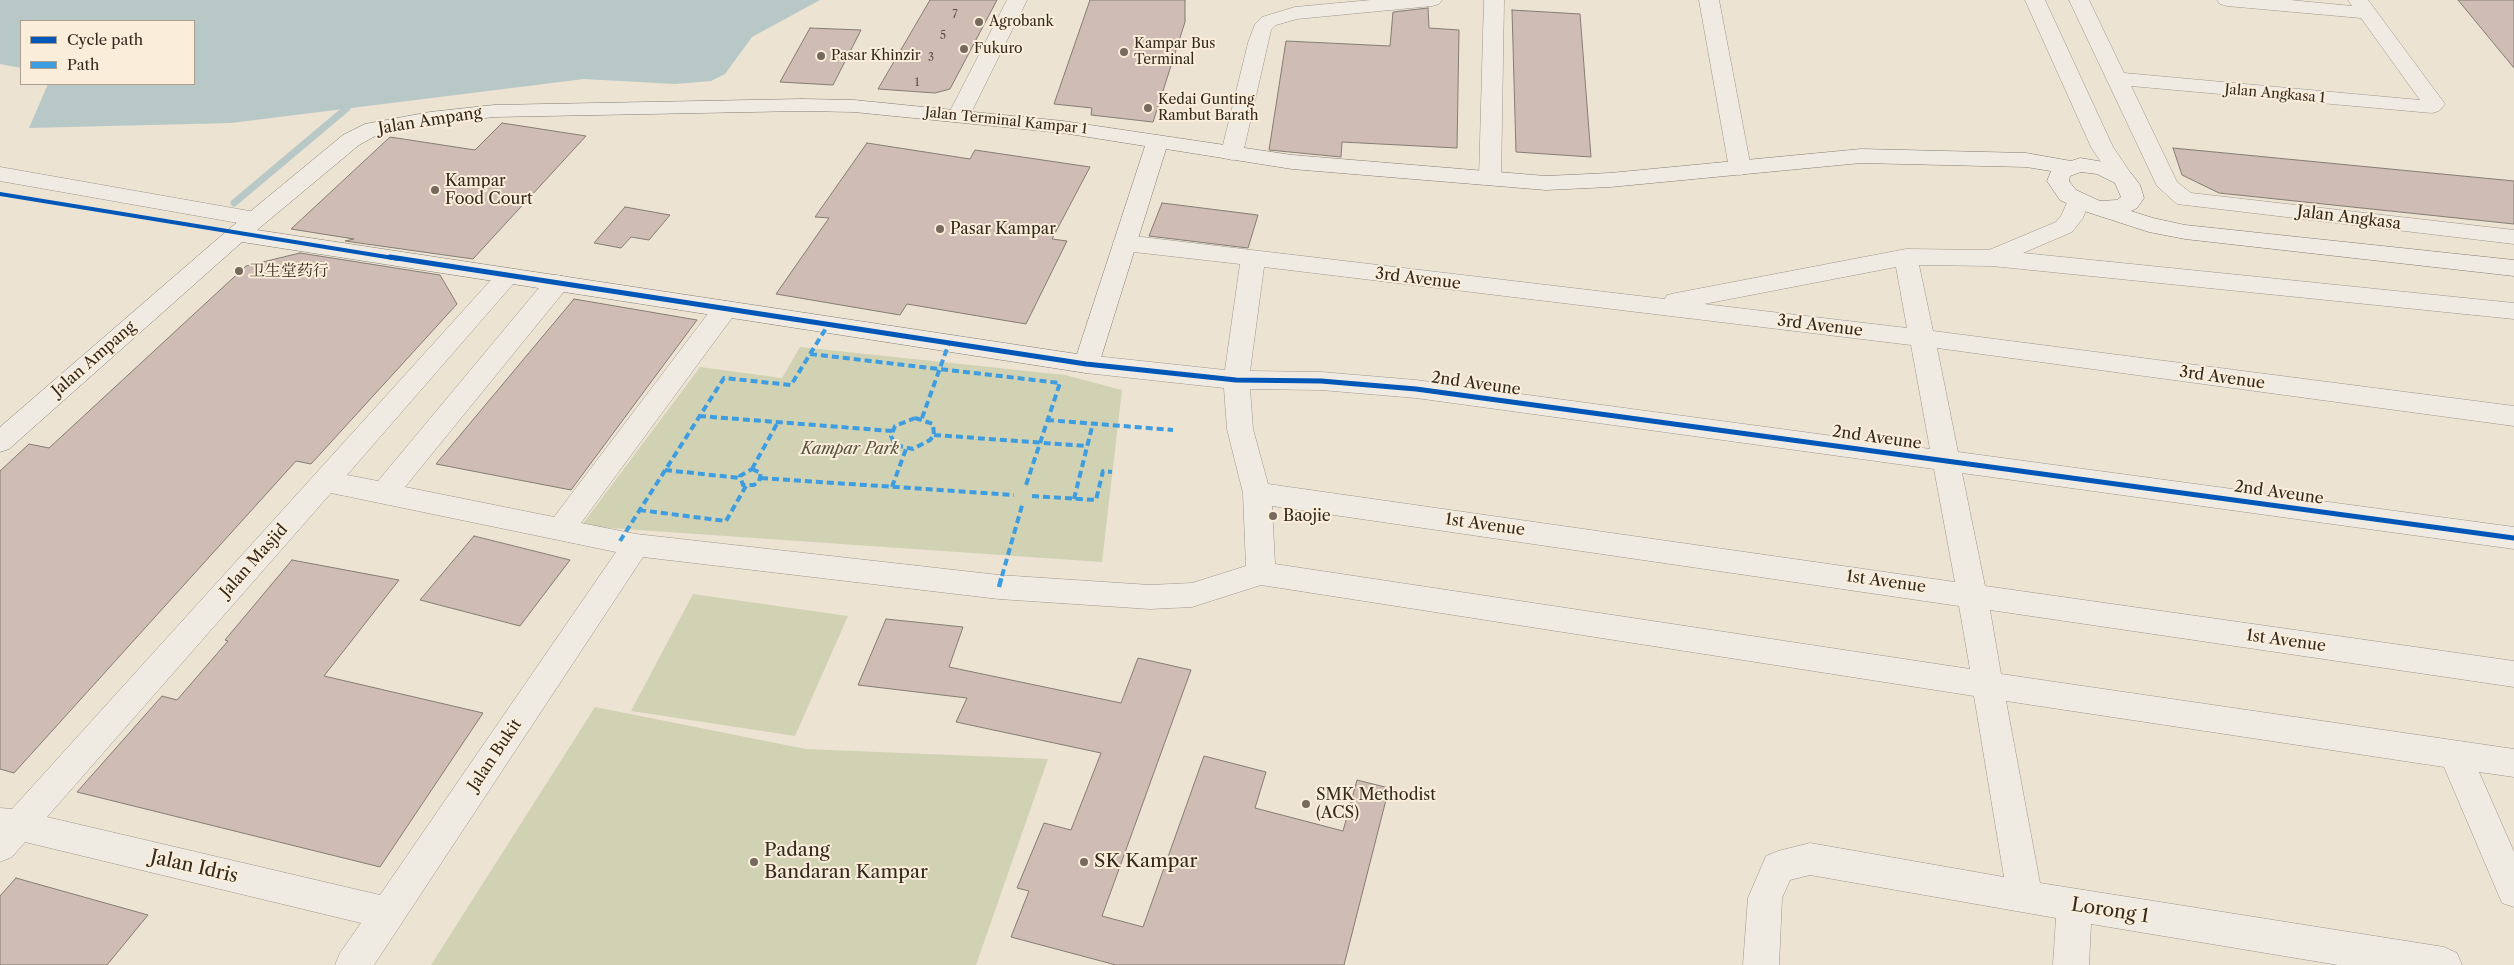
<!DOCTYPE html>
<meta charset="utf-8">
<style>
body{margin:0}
#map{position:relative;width:2514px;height:965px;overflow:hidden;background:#ede3d3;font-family:"Libre Caslon Text",serif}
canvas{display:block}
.legend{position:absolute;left:20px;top:20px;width:175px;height:65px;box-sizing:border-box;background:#faeedb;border:1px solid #ab9f8f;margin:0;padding:6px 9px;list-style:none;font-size:15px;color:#35291e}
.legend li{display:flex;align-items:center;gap:10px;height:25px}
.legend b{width:25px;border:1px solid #ab9f8f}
</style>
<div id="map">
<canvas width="2514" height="965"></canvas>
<ul class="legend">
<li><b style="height:6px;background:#0057b8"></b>Cycle path</li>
<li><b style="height:6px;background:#3e9ce0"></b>Path</li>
</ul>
</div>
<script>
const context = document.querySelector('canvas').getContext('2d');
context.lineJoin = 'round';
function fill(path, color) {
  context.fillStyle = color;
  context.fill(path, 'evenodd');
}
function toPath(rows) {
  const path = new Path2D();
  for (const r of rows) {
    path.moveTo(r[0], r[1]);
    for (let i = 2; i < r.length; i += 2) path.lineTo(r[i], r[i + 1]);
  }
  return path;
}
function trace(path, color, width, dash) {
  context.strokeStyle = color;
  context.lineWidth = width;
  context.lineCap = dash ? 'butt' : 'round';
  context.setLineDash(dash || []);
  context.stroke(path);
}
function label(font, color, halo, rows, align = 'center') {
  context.font = font + ' "Libre Caslon Text","Noto Serif SC",serif';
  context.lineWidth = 4;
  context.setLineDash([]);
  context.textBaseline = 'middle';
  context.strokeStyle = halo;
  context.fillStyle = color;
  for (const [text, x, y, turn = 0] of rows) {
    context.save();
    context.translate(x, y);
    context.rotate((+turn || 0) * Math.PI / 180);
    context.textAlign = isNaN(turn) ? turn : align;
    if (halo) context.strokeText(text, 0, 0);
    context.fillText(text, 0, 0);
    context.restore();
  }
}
const green = toPath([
 [800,347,1065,375,1122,390,1102,562,581,526,700,367,782,378],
 [693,594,848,616,795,736,631,711],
 [595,707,806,749,1048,759,976,965,431,965]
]);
const water = toPath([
 [0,0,820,0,752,37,725,74,711,81,675,84,584,79,231,123,29,128,48,84,194,84,194,21,21,21,21,68,0,64]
]);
const stream = toPath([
 [234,203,347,108]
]);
const building = toPath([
 [930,0,997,0,950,89,935,93,878,89,930,0],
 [1090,0,1185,0,1185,22,1153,122,1091,115,1092,108,1054,104,1090,0],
 [2458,0,2514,0,2514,68,2458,0],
 [1428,8,1429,28,1459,30,1457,148,1342,142,1341,157,1269,150,1286,41,1390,46,1393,12,1428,8],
 [1512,10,1580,14,1591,157,1516,152,1512,10],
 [810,28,861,30,833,85,780,82,810,28],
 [502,123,586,136,473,259,345,241,354,239,291,229,390,137,475,150,502,123],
 [867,143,970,159,975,150,1090,167,1052,239,1067,241,1026,324,907,304,900,315,776,294,829,218,815,217,867,143],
 [2173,148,2514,181,2514,224,2219,193,2182,175,2173,148],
 [1162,203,1258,215,1248,248,1149,236,1162,203],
 [625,207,670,215,649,240,631,237,621,248,594,243,625,207],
 [300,253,440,275,457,304,311,464,296,461,14,773,0,769,0,471,29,444,49,448,246,266,300,253],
 [574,299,697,320,571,490,436,464,574,299],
 [474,536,570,560,520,626,420,600,474,536],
 [292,560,399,580,324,676,483,713,380,867,77,792,162,696,177,700,228,641,225,640,292,560],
 [886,619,963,627,949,667,1121,703,1138,658,1191,670,1102,916,1143,927,1204,756,1266,772,1255,808,1343,831,1357,780,1389,788,1344,965,1116,965,1011,937,1029,891,1017,888,1044,823,1071,830,1101,753,956,722,967,698,858,685,886,619],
 [16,878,148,915,107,965,0,965,0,896,16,878]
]);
const street = toPath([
 [1007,0,1027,0,970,115,967,120,959,121,951,120,948,115,1007,0],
 [1371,0,1442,0,1439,4,1432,6,1297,19,1276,25,1271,30,1243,153,1240,158,1232,160,1224,158,1221,153,1248,43,1255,24,1262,17,1295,7,1371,0],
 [1484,0,1504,0,1501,178,1498,183,1490,185,1482,183,1479,178,1484,0],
 [1699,0,1719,0,1751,168,1748,173,1740,175,1732,173,1729,168,1699,0],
 [2025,0,2045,0,2113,147,2134,178,2131,183,2123,185,2115,183,2091,147,2025,0],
 [2069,0,2089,0,2124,73,2420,100,2361,18,2227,6,2220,4,2217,0,2290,0,2352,6,2348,0,2368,0,2445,104,2439,111,2432,113,2131,86,2177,182,2191,193,2514,230,2514,244,2177,204,2157,186,2069,0],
 [0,167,255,212,263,214,267,219,263,224,255,226,0,181,0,167],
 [2078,194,2086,196,2089,201,2083,218,2072,232,2023,253,2514,303,2514,319,1992,266,1919,265,1933,331,2514,406,2514,426,1937,348,1958,452,2514,527,2514,549,1962,473,1985,586,2514,661,2514,687,1990,610,2001,674,2514,749,2514,777,2479,772,2514,852,2514,907,2502,903,2444,767,2006,701,2040,883,2444,947,2457,953,2462,965,2338,965,2091,924,2089,965,2053,965,2056,918,1810,875,1790,880,1782,898,1779,965,1743,965,1748,898,1766,856,1778,851,1810,843,2004,877,1974,696,1261,585,1192,607,1150,609,999,599,643,557,374,965,335,965,340,953,361,923,25,842,12,857,0,862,0,808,12,809,500,270,508,268,516,270,520,276,347,475,378,481,548,277,557,275,566,277,569,283,566,289,405,487,554,517,716,303,725,301,734,303,737,309,734,315,581,523,636,534,999,575,1150,585,1192,583,1246,566,1243,493,1227,429,1224,388,1086,373,1077,370,1073,364,1077,358,1086,355,1225,370,1240,264,1125,251,1117,248,1113,243,1117,238,1125,235,1665,299,1667,295,1676,293,1906,249,1989,250,2056,222,2061,216,2070,196,2078,194],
 [1264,267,1911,345,1930,449,1416,380,1321,372,1250,371,1264,267],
 [1896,267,1907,328,1704,304,1896,267],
 [1250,389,1321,390,1416,398,1934,469,1955,582,1268,484,1253,429,1250,389],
 [331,493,616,552,380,895,47,817,331,493],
 [1272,506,1959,606,1970,669,1275,564,1272,506]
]);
const secondary = toPath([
 [802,99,854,100,1063,121,1292,155,1546,176,1610,173,1861,149,2026,153,2071,161,2080,158,2110,163,2131,173,2140,185,2144,198,2137,208,2131,211,2153,218,2185,225,2514,260,2514,276,2185,239,2149,232,2081,210,2060,200,2047,181,2051,171,2026,167,1861,163,1610,187,1546,190,1292,169,1166,149,1099,364,1095,370,1086,373,242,242,9,449,0,452,0,427,229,229,343,135,365,124,430,112,494,105,802,99],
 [802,111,854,112,1063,133,1145,146,1077,354,257,230,359,145,379,134,430,124,494,117,802,111],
 [2081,172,2097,174,2115,183,2121,197,2117,200,2100,201,2076,190,2069,181,2070,176,2081,172]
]);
const quietFar1 = toPath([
 [810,354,1060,383,1025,488],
 [699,416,892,431],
 [915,418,933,424,934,435,930,440,913,449,895,445,891,436,895,426,915,418],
 [922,418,949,343],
 [1047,420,1173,430],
 [934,435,1087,446],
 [752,469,761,473,759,481,754,485,743,485,740,476,752,469],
 [752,469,778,422],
 [665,470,740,478],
 [761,478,1014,495],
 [892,487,906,449],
 [1032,496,1096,500,1103,471,1112,472],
 [1074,499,1093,423],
 [639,510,726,521,746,486],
 [620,541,724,378,791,385,828,325],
 [1002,576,1023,502]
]);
const quiet = toPath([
 [999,587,1002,575]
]);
const cyclewayFar1 = toPath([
 [0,194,399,259]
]);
const cycleway = toPath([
 [390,257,1086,364,1236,380,1321,381,1416,389,2514,538]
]);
const markers = [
 [979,22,5,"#756a5d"],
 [964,49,5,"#756a5d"],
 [1124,52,5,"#756a5d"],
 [821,56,5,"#756a5d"],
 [1148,108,5,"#756a5d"],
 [435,190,5,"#756a5d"],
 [940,229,5,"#756a5d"],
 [239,271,5,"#756a5d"],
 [1273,516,5,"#756a5d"],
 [1306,804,5,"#756a5d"],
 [754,862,5,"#756a5d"],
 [1084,862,5,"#756a5d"]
];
const farNumbernames = [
 ["7",955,15],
 ["5",943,36],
 ["3",931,58],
 ["1",917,83]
];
const farPoinames = [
 ["Agrobank",989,22],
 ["Kampar Bus",1134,44],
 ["Terminal",1134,60],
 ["Fukuro",974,49],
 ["Pasar Khinzir",831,56],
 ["Kedai Gunting",1158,100],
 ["Rambut Barath",1158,116]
];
const farStreetnames = [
 ["Jalan Angkasa 1",2275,94,5],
 ["Jalan Terminal Kampar 1",1006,121,6]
];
const streetNames = [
 ["Jalan Ampang",430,121,-9],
 ["Jalan Angkasa",2349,218,7],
 ["3rd Avenue",1418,279,7],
 ["3rd Avenue",1820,326,7],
 ["Jalan Ampang",94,359,-41],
 ["3rd Avenue",2222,378,8],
 ["2nd Aveune",1476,384,8],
 ["2nd Aveune",1877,438,8],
 ["2nd Aveune",2279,493,8],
 ["1st Avenue",1485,525,8],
 ["Jalan Masjid",254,561,-48],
 ["1st Avenue",1886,582,8],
 ["1st Avenue",2286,641,8],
 ["Jalan Bukit",495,755,-56]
];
const poiNames = [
 ["Kampar",445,181],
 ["Food Court",445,199],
 ["Pasar Kampar",950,229],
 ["卫生堂药行",249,271],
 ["Baojie",1283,516],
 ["SMK Methodist",1316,795],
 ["(ACS)",1316,813]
];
const parkNames = [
 ["Kampar Park",850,449]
];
const nearPoinames = [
 ["Padang",764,851],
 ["Bandaran Kampar",764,873],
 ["SK Kampar",1094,862]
];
const nearStreetnames = [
 ["Jalan Idris",194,867,13],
 ["Lorong 1",2110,911,9]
];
fill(green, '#d0d2b3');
fill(water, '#b8c8c6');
trace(stream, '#b8c8c6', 7);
fill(building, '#cfbcb4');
trace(building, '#847d73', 1);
trace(street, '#9d968c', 1);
trace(secondary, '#847d73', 1);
fill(street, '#f0ebe2');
fill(secondary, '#f0ebe2');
trace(quietFar1, '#3e9ce0', 4, [7, 4]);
trace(quiet, '#3e9ce0', 4.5, [9, 4.5]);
trace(cyclewayFar1, '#0057b8', 4);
trace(cycleway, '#0057b8', 5);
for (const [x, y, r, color] of markers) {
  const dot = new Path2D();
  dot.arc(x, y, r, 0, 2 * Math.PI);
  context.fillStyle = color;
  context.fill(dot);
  trace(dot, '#faeedb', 2);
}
label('11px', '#5c4e44', null, farNumbernames);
label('14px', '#35291e', '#faeedb', farPoinames, 'left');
label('14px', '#35291e', '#faeedb', farStreetnames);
label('16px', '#35291e', '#faeedb', streetNames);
label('16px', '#35291e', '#faeedb', poiNames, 'left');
label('italic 16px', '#56503d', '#faeedb', parkNames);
label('19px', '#35291e', '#faeedb', nearPoinames, 'left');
label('19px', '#35291e', '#faeedb', nearStreetnames);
</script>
